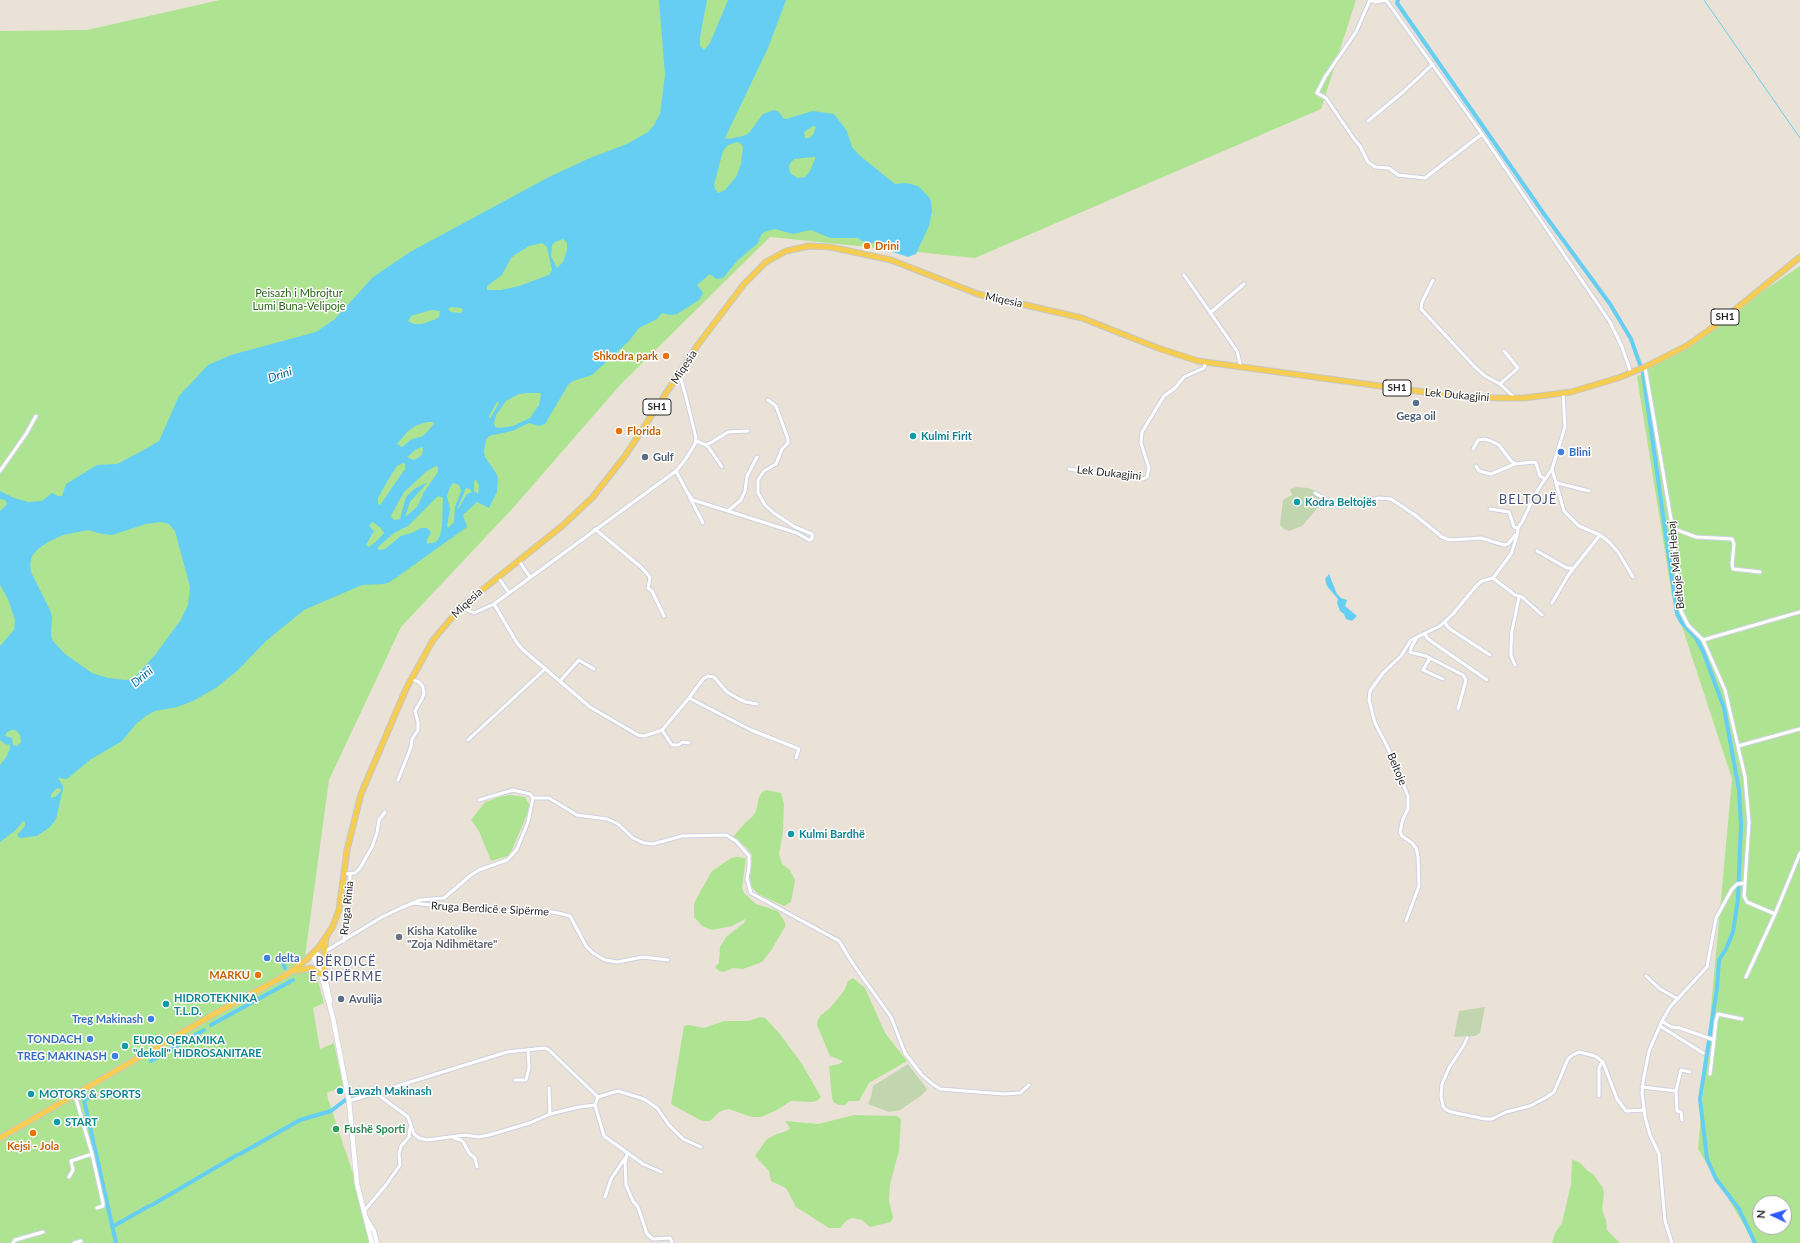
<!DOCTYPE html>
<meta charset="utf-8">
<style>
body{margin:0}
#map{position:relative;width:1800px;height:1243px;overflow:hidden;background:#ebe2d7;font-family:Lato,sans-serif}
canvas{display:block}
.north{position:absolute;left:1752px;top:1195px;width:40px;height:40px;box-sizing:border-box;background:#fff;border:1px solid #a9a9a9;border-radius:50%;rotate:274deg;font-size:11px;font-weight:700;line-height:16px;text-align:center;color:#272727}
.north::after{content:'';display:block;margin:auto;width:14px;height:18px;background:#3059ff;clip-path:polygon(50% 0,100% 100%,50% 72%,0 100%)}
</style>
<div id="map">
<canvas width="1800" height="1243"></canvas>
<div class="north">N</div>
</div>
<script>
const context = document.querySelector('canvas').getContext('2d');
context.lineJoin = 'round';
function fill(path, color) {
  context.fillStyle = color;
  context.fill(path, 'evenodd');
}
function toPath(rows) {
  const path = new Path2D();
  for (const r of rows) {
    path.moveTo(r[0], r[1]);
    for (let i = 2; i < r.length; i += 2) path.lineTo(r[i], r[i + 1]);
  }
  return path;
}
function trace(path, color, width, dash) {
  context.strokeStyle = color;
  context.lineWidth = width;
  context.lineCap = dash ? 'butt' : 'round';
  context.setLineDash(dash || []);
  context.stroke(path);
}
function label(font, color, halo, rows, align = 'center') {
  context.font = font + ' Lato,sans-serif';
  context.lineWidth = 3;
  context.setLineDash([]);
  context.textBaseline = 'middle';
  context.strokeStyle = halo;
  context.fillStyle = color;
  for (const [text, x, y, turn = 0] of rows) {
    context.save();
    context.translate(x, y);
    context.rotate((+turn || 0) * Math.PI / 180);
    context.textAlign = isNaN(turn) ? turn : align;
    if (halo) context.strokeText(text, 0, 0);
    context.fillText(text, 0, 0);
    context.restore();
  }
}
const green = toPath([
 [220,0,1356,0,1321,109,975,258,770,237,621,384,513,508,401,627,329,780,304,964,306,972,311,971,314,973,317,977,324,1003,313,1008,320,1049,334,1043,343,1086,327,1093,328,1099,357,1185,370,1243,0,1243,0,31,87,30],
 [1800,266,1800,1243,1755,1243,1698,1149,1732,779,1672,596,1637,377],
 [1760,1203,1784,1203,1784,1227,1760,1227],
 [767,790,781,793,784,804,783,832,779,854,782,864,790,870,795,880,791,902,784,906,758,894,751,886,750,876,752,855,746,847,733,837,745,823,753,816,756,811,759,797,762,792],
 [510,795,525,797,529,804,529,810,511,852,508,856,491,861,479,831,471,820,485,802,499,797],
 [736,857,746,858,742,888,744,893,756,904,778,911,785,922,785,927,772,949,762,962,743,969,733,968,724,972,719,971,715,967,719,963,720,947,726,937,744,923,745,919,732,926,712,930,702,926,694,917,694,906,695,901,712,871,731,858],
 [853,978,865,988,885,1033,907,1061,869,1083,859,1101,849,1101,845,1105,839,1105,834,1103,832,1098,829,1066,839,1064,843,1061,830,1056,817,1025,818,1020,821,1015,830,1008,844,991,848,981],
 [760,1017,765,1018,780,1034,802,1064,821,1097,817,1101,812,1102,791,1101,777,1110,761,1117,751,1117,729,1109,724,1110,719,1112,710,1121,705,1121,700,1120,671,1104,684,1026,689,1025,704,1028,724,1021,749,1021],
 [854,1115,897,1116,901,1119,899,1151,890,1184,889,1201,893,1217,891,1222,870,1227,862,1220,852,1218,847,1220,840,1228,829,1228,796,1207,786,1188,771,1181,769,1171,755,1156,767,1139,777,1134,787,1131,790,1128,785,1121,818,1124],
 [1572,1159,1580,1163,1588,1171,1593,1174,1603,1188,1604,1194,1602,1210,1606,1220,1607,1230,1620,1243,1552,1243,1555,1233,1562,1223,1571,1184]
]);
const cemetery = toPath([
 [1297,487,1308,488,1319,492,1322,503,1302,526,1289,531,1284,529,1280,525,1283,500,1292,495,1290,489],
 [1485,1007,1480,1033,1475,1036,1454,1037,1459,1011],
 [908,1064,927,1089,922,1095,900,1110,889,1112,868,1104,871,1097,873,1086]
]);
const water = toPath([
 [659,0,707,0,700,37,700,46,704,50,710,43,728,0,786,0,768,48,725,138,728,139,743,136,749,133,763,114,774,110,779,112,783,118,786,119,813,111,834,114,847,131,852,147,859,155,895,184,906,183,918,186,928,196,931,201,932,211,929,226,916,254,908,257,887,250,888,246,862,241,858,238,830,238,811,230,793,234,775,229,764,232,761,235,758,243,737,261,723,278,716,279,710,274,697,285,703,293,699,300,677,314,670,315,662,313,657,319,639,328,629,341,592,375,573,381,568,385,545,424,539,426,529,423,512,431,489,436,486,440,484,451,485,457,496,473,498,478,497,492,489,508,477,502,463,515,467,527,390,582,384,584,362,585,304,610,266,641,238,670,216,688,193,701,177,707,155,711,146,716,136,724,122,741,90,760,67,779,58,778,63,786,63,789,56,819,50,827,37,836,20,838,17,835,25,826,25,822,23,821,16,830,0,842,0,765,7,756,10,748,10,745,5,744,0,740,0,646,14,630,15,620,8,599,0,585,0,511,7,504,5,500,0,499,0,491,14,498,28,502,42,501,52,493,58,496,62,496,66,484,97,465,117,464,142,451,159,441,179,396,208,365,231,355,316,332,335,319,373,277,410,252,549,177,590,158,627,144,648,132,654,125,660,114,665,75],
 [813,126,816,127,813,135,809,138,805,138,804,132],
 [737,142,741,144,743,147,741,164,736,177,725,190,718,193,715,189,714,185,723,151,728,145],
 [813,157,815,157,815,159,810,171,805,177,798,178,790,173,789,165,794,159],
 [563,239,567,243,567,250,563,262,557,268,551,256,552,245,555,242],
 [542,243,547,247,552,270,549,275,519,286,501,290,487,290,487,286,502,275,511,258,516,254,529,246],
 [451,307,461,308,463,310,461,313,451,312,448,309],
 [431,310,440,311,439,317,436,319,422,324,414,324,408,321,411,316],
 [528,393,540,393,541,395,539,405,530,418,513,426,500,428,495,427,494,423,496,415,506,401,519,394],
 [497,402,499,403,490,419,489,416],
 [427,422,433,422,434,424,425,434,421,437,412,439,402,447,397,444,407,432,415,426],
 [422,447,423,449,422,455,416,459,414,460,407,457,415,450],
 [403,463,405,464,405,469,380,505,378,504,378,498,388,480,397,466],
 [436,466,438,467,438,472,424,492,417,507,405,517,410,502,428,482,414,489,406,497,400,519,394,520,391,516,393,512,404,492,427,471],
 [476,479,479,486,478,494,474,491,474,482],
 [453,483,459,485,461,491,455,507,454,522,448,528,447,526,450,509,447,496,450,487],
 [466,488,470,489,472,492,467,494,458,509,458,507],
 [438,496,443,498,442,527,440,536,436,542,427,544,427,540,431,532,427,528,421,528,414,532,401,536,385,549,378,550,378,547,394,533,408,526],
 [161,522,169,524,175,531,190,587,188,605,180,621,155,655,133,679,125,680,108,678,92,673,65,654,53,641,51,635,52,617,50,610,31,572,30,564,32,556,38,549,48,542,63,535,88,530,102,534,112,535,146,524],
 [372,522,380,527,384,533,379,539,369,547,366,545,374,531,369,526],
 [12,730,16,730,20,735,21,742,17,746,13,745,12,738,5,736,7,732],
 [57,788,61,789,61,791,55,797,51,798,51,794],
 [1329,574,1337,594,1341,598,1347,600,1345,606,1357,616,1352,621,1346,619,1344,614,1340,611,1337,603,1338,599,1327,586,1325,579]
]);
const stream = toPath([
 [1704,0,1800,138]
]);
const canal = toPath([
 [1398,0,1397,3,1544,214,1610,304,1631,339,1643,373,1677,614,1682,623,1696,638,1703,651,1724,708,1739,790,1741,824,1738,899,1733,932,1726,949,1719,960,1717,988,1700,1099,1707,1159,1716,1179,1739,1209,1755,1243],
 [283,962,285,968],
 [211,1025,293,980],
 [151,1061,204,1030],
 [88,1098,84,1100,116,1243],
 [240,1154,300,1120,331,1111,348,1098,364,1093],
 [152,1205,237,1155],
 [112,1227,149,1206]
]);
const minor = toPath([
 [1370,0,1356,32,1325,77,1317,93,1326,98,1354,139,1360,146,1368,162,1375,167,1389,168,1398,175,1425,178,1482,134],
 [1370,0,1376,2,1386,0],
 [1386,0,1482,134,1610,322,1622,347,1631,373],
 [1368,121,1403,92,1433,64],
 [1184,275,1237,351,1241,367],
 [1433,280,1422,302,1421,309,1475,367,1485,376,1500,384,1515,398],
 [1210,313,1244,284],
 [1645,367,1671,519,1681,611,1688,625,1703,640,1725,690,1745,777,1749,823,1745,883,1737,884,1732,889,1716,918,1707,967,1670,1007,1662,1021,1649,1051,1643,1082,1642,1093,1645,1117,1650,1135,1659,1154,1665,1221,1672,1243],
 [678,376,681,379,686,397,696,438,695,444,685,460,676,471,494,604,517,643,522,649,590,707,638,735,644,736,662,730,689,698,751,730,799,749,796,758],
 [1500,384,1518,368,1504,351],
 [696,441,706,445,709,448,722,467],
 [706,445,712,442,728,432,748,431],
 [1473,449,1478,440,1484,439,1491,441,1499,445,1511,461,1516,464,1532,462,1536,463,1540,476,1545,479],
 [1476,466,1479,471,1491,474,1515,464],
 [1069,469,1093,473,1118,473,1143,479,1147,477,1149,468,1141,443,1142,432,1164,396,1175,388,1184,377,1204,368,1206,362],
 [1552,469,1564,511,1579,526,1600,535,1609,542,1618,552,1633,577],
 [0,471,26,434,36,416],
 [676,471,687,492,693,500,728,511,741,500,745,491,747,476,757,457],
 [1557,483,1589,491],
 [1315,493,1340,507,1379,498,1391,499,1415,515,1442,537,1450,540,1481,538,1504,545,1508,544,1516,534],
 [689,496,703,523],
 [1490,509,1509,512,1514,527,1518,528],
 [728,511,797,533,809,540,812,539,812,534,795,527,774,513,765,505,758,493,758,480,764,471,776,464,782,449,788,443,788,439,776,406,768,400],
 [1518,528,1522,522,1537,491,1552,469,1565,427,1563,394],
 [1672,528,1696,537,1732,539,1734,544,1732,565,1733,569,1760,572],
 [595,529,641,567,649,576,650,578,648,588,652,591,664,616],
 [1537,551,1567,568,1574,568],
 [519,561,530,577],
 [498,577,509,593],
 [1493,578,1515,595,1522,597,1542,615],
 [1552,603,1569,574,1600,535],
 [461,607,474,613,494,604],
 [1445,622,1447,626,1450,629,1490,655],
 [1425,634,1428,639,1487,680],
 [1416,639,1411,648,1410,652,1413,653,1426,656,1463,675,1466,680,1458,709],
 [1703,640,1800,612],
 [1430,658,1423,670,1443,679],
 [1515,665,1511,656,1511,646,1512,631,1519,597],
 [560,681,579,660,594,669],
 [689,698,703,679,708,676,714,677,727,692,739,699,746,702,757,704],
 [662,730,672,745,678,745,683,742,689,743],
 [468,740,545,669],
 [1738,746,1800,729],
 [398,780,411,747,412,739,418,730,418,722,415,711,422,699,424,694,423,687,419,682,412,679],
 [533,798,549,798,577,815,607,819,618,824,633,838,644,843,653,844,682,836,726,835,736,841,749,856,749,867,747,879,751,893,839,941,853,964,891,1017,905,1053,921,1074,931,1083,940,1089,1004,1094,1020,1093,1029,1085],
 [344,874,355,873,360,868,372,847,377,833,379,820,385,812],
 [1745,883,1744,896,1747,902,1775,914],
 [413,903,476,910,546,911,558,913,570,916,586,946,593,953,605,960,617,962,643,957,668,960],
 [1406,921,1419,886,1418,856,1416,848,1412,843,1402,836,1400,832,1403,819,1408,809,1408,796,1388,748,1375,723,1369,700,1370,691,1383,673,1401,656,1411,640,1440,626,1453,614,1477,585,1482,581,1493,578,1511,554,1517,536,1518,528],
 [344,941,349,903,350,874],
 [324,952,382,917,401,908,420,900,444,898,471,875,479,870,507,860,511,856,517,849,528,822,533,798,530,794,513,790,479,800],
 [1646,976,1660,989,1678,999],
 [1746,977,1775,914,1800,853],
 [1662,1021,1671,1027,1680,1028,1714,1040,1710,1074],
 [1660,1026,1703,1053],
 [1467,1038,1464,1045,1449,1068,1442,1084,1441,1096,1443,1106,1445,1109,1451,1112,1485,1119,1492,1119,1506,1112,1530,1106,1547,1097,1554,1092,1568,1059,1571,1056,1579,1052,1595,1056,1603,1062,1617,1099,1626,1111,1644,1110],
 [1714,1040,1716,1021,1718,1014,1742,1019],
 [515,1080,526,1080,529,1068,528,1049],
 [1642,1087,1676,1091],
 [549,1088,550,1114],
 [376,1093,408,1117,414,1134,419,1138,427,1140,465,1135,478,1137,489,1135,530,1123,550,1114,579,1107,595,1105],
 [75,1095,92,1154,103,1203,103,1206,97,1208],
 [1599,1096,1599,1068,1601,1064,1603,1062],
 [598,1097,618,1091,644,1099,657,1108,669,1125,683,1139,701,1147],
 [349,1101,507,1052,545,1048,549,1050,598,1097,595,1105,604,1136,643,1164,661,1172],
 [1682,1120,1681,1112,1677,1111,1676,1091,1681,1070,1690,1072],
 [454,1138,461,1140,464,1143,469,1153,475,1158,477,1167],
 [627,1154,625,1163,626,1185,633,1201,638,1207,647,1234,653,1239,670,1238,672,1242],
 [69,1177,73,1170,71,1161,92,1154],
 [605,1197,611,1179,625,1158],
 [364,1211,386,1185,400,1165,399,1154,401,1146,409,1137,410,1128],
 [13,1243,15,1240,43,1232],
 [74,1243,81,1241]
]);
const tertiary = toPath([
 [366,1218,374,1231,377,1243]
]);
const secondary = toPath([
 [314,952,318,955,322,965,330,1001],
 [312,954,321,974,333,1018,349,1101,357,1184,372,1243]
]);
const primary = toPath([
 [294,971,311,968,321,974],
 [324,971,324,952,326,938],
 [0,1138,214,1014,286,975,306,960,319,947,332,928,339,910,347,850,361,794,406,689,433,640,461,607,562,526,592,498,625,456,697,346,744,284,766,262,786,251,809,246,830,247,891,260,978,294,1082,318,1158,348,1198,361,1446,395,1497,398,1524,398,1571,392,1618,378,1645,367,1688,345,1716,325,1800,257]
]);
const markers = [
 [867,246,4,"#e8710a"],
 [666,356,4,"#e8710a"],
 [1416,403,4,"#5c6f8a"],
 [619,431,4,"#e8710a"],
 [913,436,4,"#0f9aa8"],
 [1561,452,4,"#3f7fe0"],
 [645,457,4,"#5c6f8a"],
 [1297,502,4,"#0f9aa8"],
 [791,834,4,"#0f9aa8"],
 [399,937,4,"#6b7280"],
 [267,958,4,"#3f7fe0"],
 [258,975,4,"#e8710a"],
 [341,999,4,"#5c6f8a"],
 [166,1004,4,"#0f9aa8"],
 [151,1019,4,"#3f7fe0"],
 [90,1039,4,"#3f7fe0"],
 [125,1046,4,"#0f9aa8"],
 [115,1056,4,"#3f7fe0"],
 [340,1091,4,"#0f9aa8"],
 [31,1094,4,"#0f9aa8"],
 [57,1122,4,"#0f9aa8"],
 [336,1129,4,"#2e9e5b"],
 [33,1133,4,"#e8710a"]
];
const shields = [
 [1725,317,28],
 [1397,388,28],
 [657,407,28]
];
const shieldNames = [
 ["SH1",1725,317],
 ["SH1",1397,388],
 ["SH1",657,407]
];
const foodNames = [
 ["Drini",875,246],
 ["Shkodra park",658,356,"right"],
 ["Florida",627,431],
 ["MARKU",250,975,"right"],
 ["Kejsi - Jola",33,1146,"center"]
];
const parkNames = [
 ["Peisazh i Mbrojtur",299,293],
 ["Lumi Buna-Velipoje",299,306]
];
const streetNames = [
 ["Miqesia",1004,300,12],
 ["Miqesia",684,367,-57],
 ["Lek Dukagjini",1457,395,5],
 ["Lek Dukagjini",1109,473,6],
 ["Beltoje Mali Hebaj",1676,565,-96],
 ["Miqesia",467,603,-43],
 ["Beltoje",1397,769,67],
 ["Rruga Rinia",347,908,-84],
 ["Rruga Berdicë e Sipërme",490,909,3]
];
const serviceNames = [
 ["Gega oil",1416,416,"center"],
 ["Gulf",653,457],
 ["Avulija",349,999]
];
const cultureNames = [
 ["Kulmi Firit",921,436],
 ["Kodra Beltojës",1305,502],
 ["Kulmi Bardhë",799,834],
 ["HIDROTEKNIKA",174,998],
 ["T.L.D.",174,1011],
 ["EURO QERAMIKA",133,1040],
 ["\"dekoll\" HIDROSANITARE",133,1053],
 ["Lavazh Makinash",348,1091],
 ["MOTORS & SPORTS",39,1094],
 ["START",65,1122]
];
const shopNames = [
 ["Blini",1569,452,"left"],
 ["delta",275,958,"left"],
 ["Treg Makinash",143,1019],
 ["TONDACH",82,1039],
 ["TREG MAKINASH",107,1056]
];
const worshipNames = [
 ["Kisha Katolike",407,931],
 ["\"Zoja Ndihmëtare\"",407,944]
];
const leisureNames = [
 ["Fushë Sporti",344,1129]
];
const waterNames = [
 ["Drini",280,375,-18],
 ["Drini",142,677,-40]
];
const quarterNames = [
 ["BELTOJË",1528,500],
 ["BËRDICË",346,962],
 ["E SIPËRME",346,977]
];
fill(green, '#aee491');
fill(cemetery, '#c1d5ae');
fill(water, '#65cef2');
trace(stream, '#65cef2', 1);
trace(canal, '#65cef2', 4);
trace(minor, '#cdd1e1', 5);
trace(tertiary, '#cdd1e1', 6);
trace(secondary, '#cdd1e1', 6);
trace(primary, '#c7c7c7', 7);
trace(minor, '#fff', 3);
trace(tertiary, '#fff', 4);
trace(secondary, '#fff', 4.5);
trace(primary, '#f5cd52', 5);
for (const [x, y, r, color] of markers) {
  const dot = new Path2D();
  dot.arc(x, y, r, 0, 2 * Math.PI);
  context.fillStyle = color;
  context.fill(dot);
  trace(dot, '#fff', 1.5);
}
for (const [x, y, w] of shields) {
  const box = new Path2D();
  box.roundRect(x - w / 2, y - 8, w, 16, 3);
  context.fillStyle = '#fff';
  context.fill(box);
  trace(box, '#272727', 1);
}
label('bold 10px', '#272727', null, shieldNames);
label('bold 11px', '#c56008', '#fff', foodNames, 'left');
label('11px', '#276416', '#fff', parkNames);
label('11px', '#272727', '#fff', streetNames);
label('bold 11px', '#4e5e75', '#fff', serviceNames, 'left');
label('bold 11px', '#0d838f', '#fff', cultureNames, 'left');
label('bold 11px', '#366cbe', '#fff', shopNames, 'right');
label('bold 11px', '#5b616d', '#fff', worshipNames, 'left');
label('bold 11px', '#27864d', '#fff', leisureNames, 'left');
label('italic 12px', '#096999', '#fff', waterNames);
context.letterSpacing = '1px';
label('13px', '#475078', '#fff', quarterNames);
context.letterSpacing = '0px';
</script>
